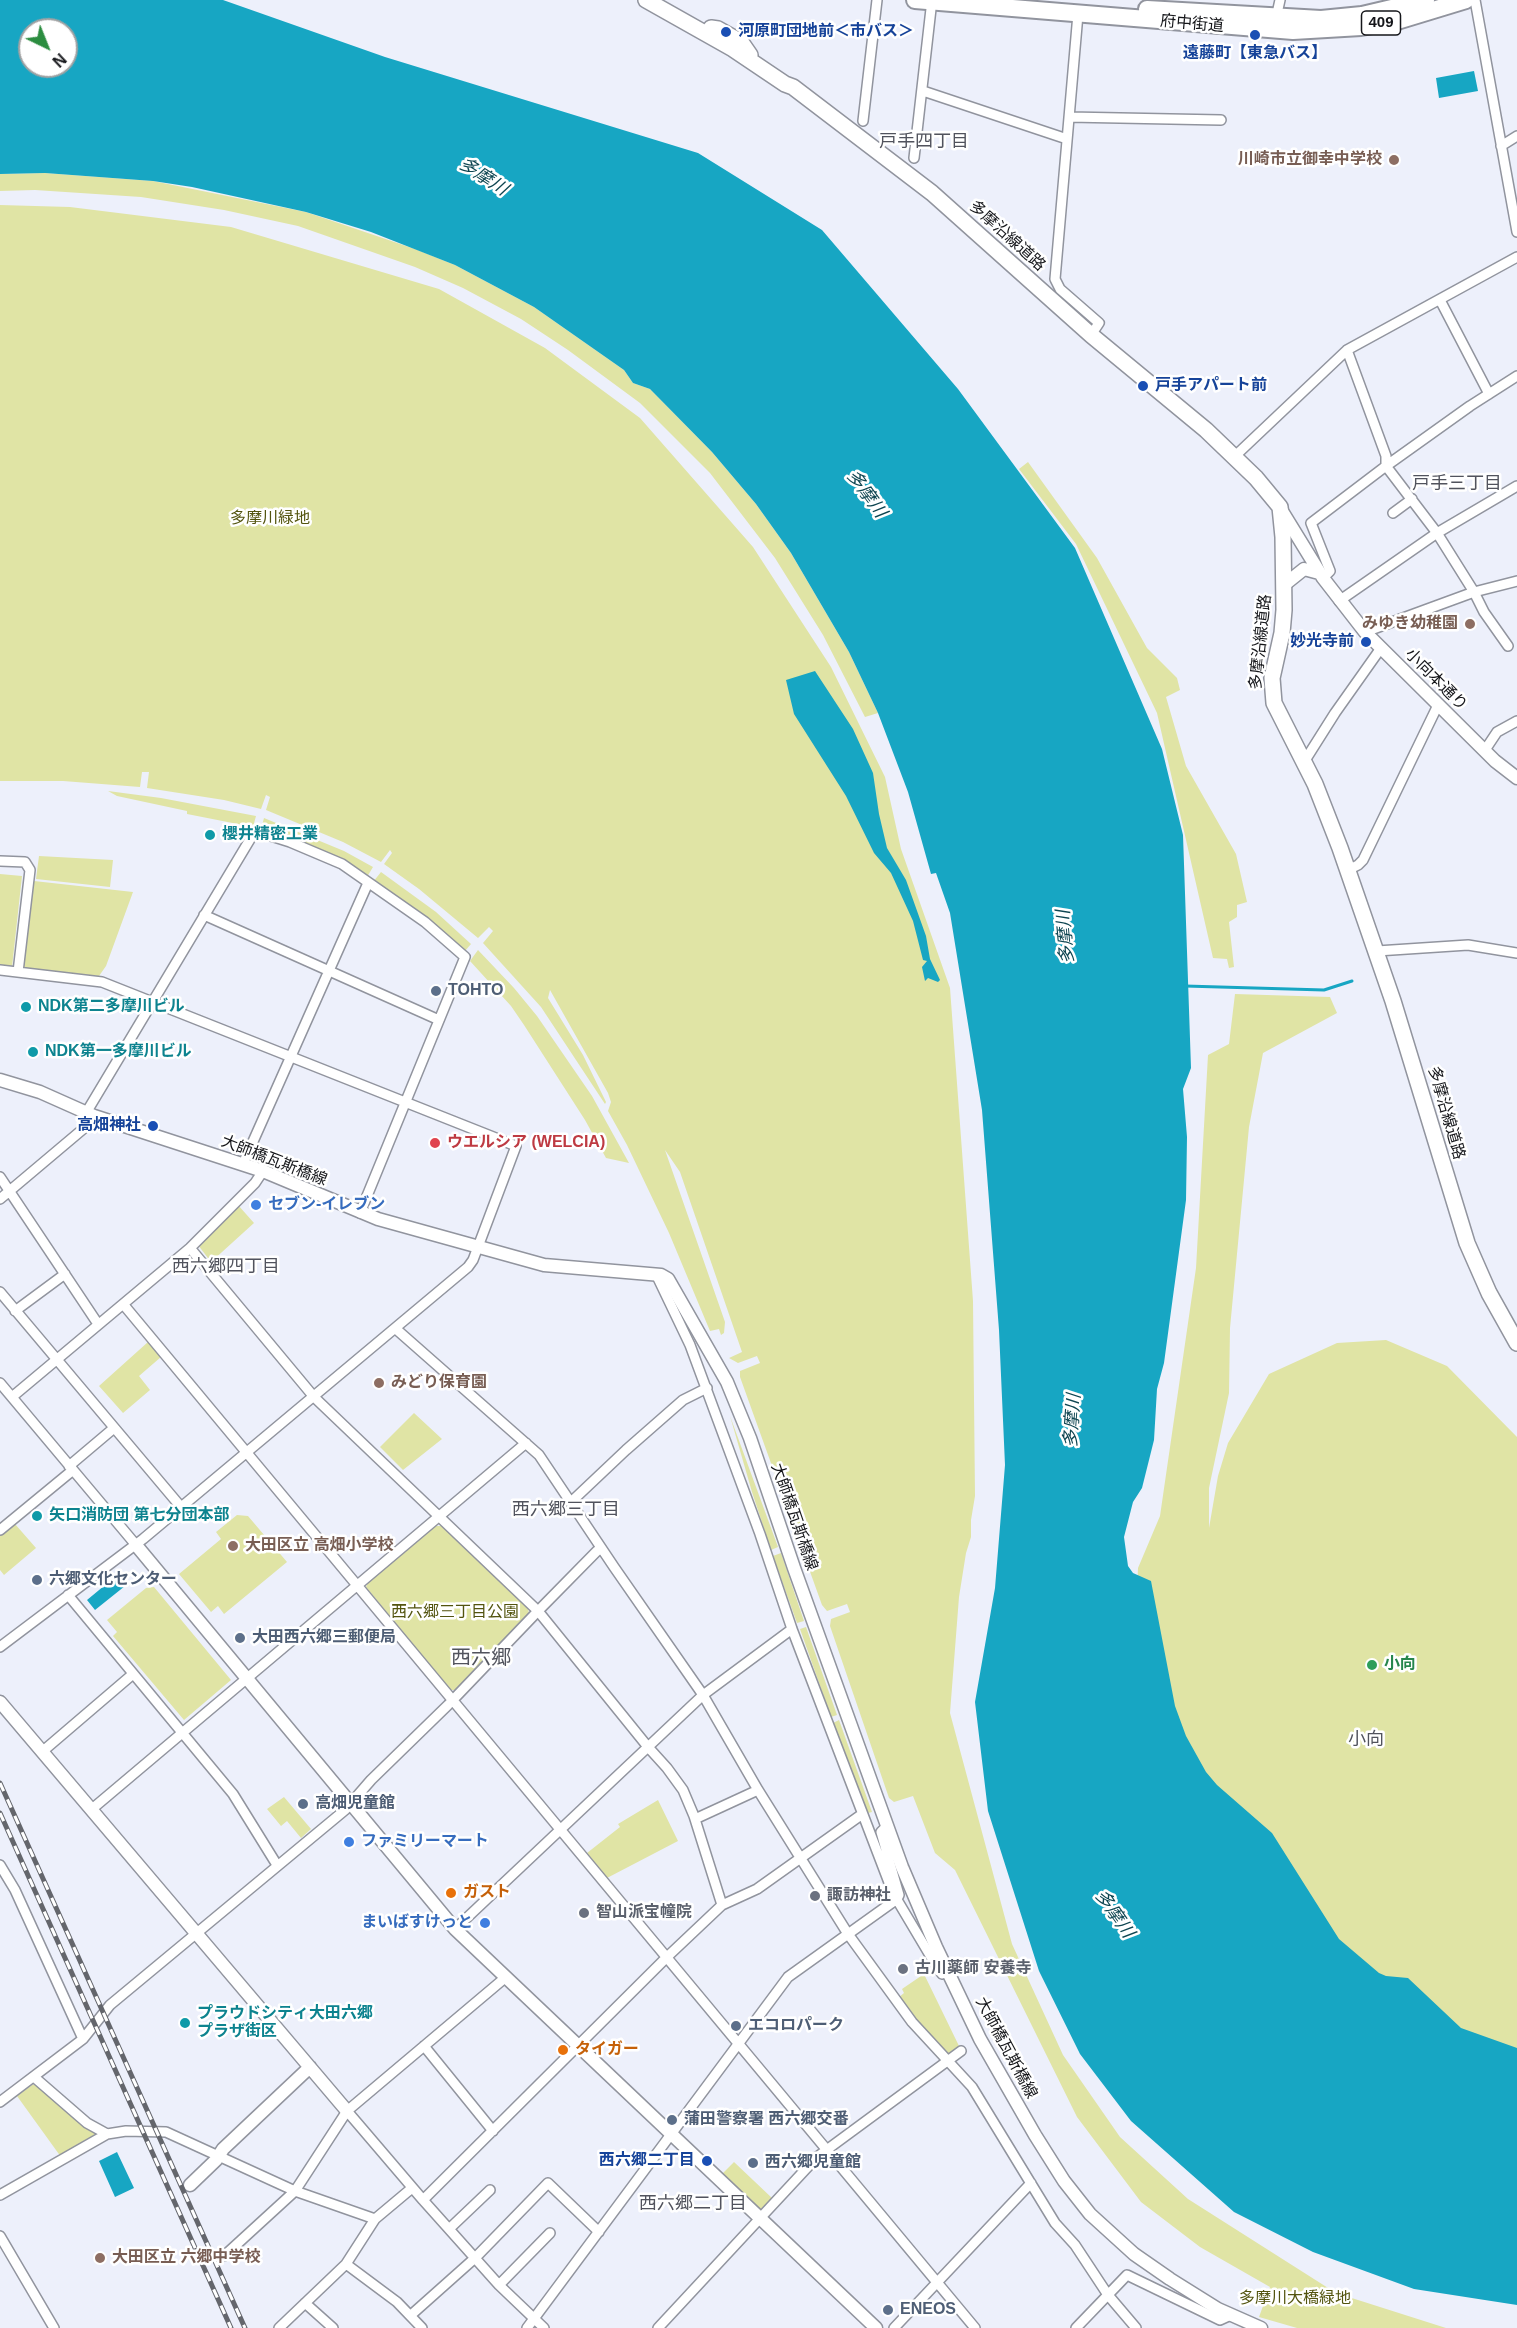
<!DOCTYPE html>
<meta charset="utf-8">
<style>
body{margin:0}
#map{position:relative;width:1517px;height:2328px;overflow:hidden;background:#edf0fb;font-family:Arial,sans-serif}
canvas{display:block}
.north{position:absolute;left:18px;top:18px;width:60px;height:60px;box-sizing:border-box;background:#fff;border:2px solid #a1a2a3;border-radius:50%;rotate:137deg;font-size:16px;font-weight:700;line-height:24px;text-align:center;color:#15161a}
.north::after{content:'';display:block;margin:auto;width:21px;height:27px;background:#2c8d40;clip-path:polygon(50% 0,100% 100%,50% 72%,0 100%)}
</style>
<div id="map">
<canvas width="1517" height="2328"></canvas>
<div class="north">N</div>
</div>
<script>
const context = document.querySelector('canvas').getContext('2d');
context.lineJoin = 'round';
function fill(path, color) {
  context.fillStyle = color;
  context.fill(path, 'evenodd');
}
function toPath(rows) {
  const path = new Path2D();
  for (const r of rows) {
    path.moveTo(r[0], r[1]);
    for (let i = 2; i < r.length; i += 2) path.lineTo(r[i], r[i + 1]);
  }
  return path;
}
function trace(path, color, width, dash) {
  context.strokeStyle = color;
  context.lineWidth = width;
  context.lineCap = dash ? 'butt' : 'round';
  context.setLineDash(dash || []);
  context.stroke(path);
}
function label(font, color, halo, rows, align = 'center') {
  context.font = font + ' Arial,"Noto Sans JP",sans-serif';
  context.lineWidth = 5;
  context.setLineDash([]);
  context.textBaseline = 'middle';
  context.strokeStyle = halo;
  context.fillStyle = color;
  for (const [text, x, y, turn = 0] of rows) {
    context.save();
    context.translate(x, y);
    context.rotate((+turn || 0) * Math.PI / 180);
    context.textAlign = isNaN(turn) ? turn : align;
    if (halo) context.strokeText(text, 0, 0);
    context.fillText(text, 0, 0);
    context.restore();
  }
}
const green = toPath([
 [45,173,153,181,306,212,415,249,455,265,534,307,624,370,633,383,650,389,712,452,756,504,791,553,849,652,878,713,865,717,823,635,775,558,710,473,640,403,568,350,521,319,463,288,415,267,298,226,224,210,141,197,35,190,0,191,0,174],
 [0,205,70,207,231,227,439,289,545,348,640,418,753,547,831,667,885,777,901,849,950,988,973,1301,975,1496,971,1520,971,1537,966,1553,959,1597,950,1713,1012,1944,1063,2055,1120,2137,1188,2199,1336,2293,1446,2328,1297,2328,1259,2317,1270,2287,1200,2247,1141,2202,1077,2117,955,1870,935,1853,913,1796,894,1802,889,1798,830,1626,831,1619,850,1612,847,1604,827,1611,822,1605,740,1377,740,1371,760,1363,757,1356,738,1363,729,1358,742,1352,680,1172,665,1150,725,1322,724,1333,721,1335,719,1329,710,1331,669,1233,627,1145,608,1111,611,1102,608,1093,550,990,548,998,583,1055,606,1102,605,1104,541,1007,483,943,493,931,489,927,478,938,419,889,384,864,392,853,390,850,381,862,343,842,266,810,270,797,266,795,261,809,224,800,147,788,149,772,142,772,140,787,63,781,0,781],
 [1028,462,1097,558,1147,648,1177,678,1180,690,1166,697,1186,766,1236,854,1247,902,1237,905,1237,917,1229,922,1234,967,1229,968,1227,959,1213,958,1157,713,1076,544,1019,469],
 [108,791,161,798,256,816,253,827,187,814,187,811,117,796],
 [264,818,344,851,373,867,367,877,339,858,323,850,261,829],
 [39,856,113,860,110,887,36,879],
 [381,872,436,912,471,944,465,951,425,917,373,882],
 [0,874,22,876,12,967,0,965],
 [34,881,133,892,106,966,99,976,23,969],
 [478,950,514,988,537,1016,592,1096,629,1163,606,1158,585,1120,524,1025,511,1006,470,961],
 [1235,994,1330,997,1337,1013,1263,1053,1249,1127,1230,1328,1229,1393,1209,1488,1209,1528,1218,1476,1228,1443,1269,1374,1337,1343,1386,1340,1447,1366,1517,1437,1517,2069,1253,1967,1134,1654,1138,1568,1160,1516,1196,1268,1208,1055,1229,1044],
 [238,1205,254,1223,211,1262,198,1245],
 [148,1342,161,1357,139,1376,150,1390,123,1413,99,1386],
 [414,1413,442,1439,403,1470,380,1447],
 [730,1416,778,1547,771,1550,752,1492],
 [237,1515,248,1516,287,1562,224,1614,218,1606,211,1612,179,1574,221,1539,216,1532],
 [15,1524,36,1548,4,1575,0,1570,0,1536],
 [436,1526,442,1526,528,1608,529,1614,455,1690,450,1690,366,1587,368,1582],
 [781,1553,804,1621,797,1623,773,1556],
 [154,1587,231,1680,184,1720,113,1636,117,1632,107,1620,146,1588],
 [806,1627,837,1715,831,1717,800,1629],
 [839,1720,872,1812,868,1813,864,1807,833,1723],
 [284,1797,311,1829,301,1838,287,1821,281,1826,267,1809],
 [658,1800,678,1841,607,1878,587,1853,620,1827,618,1824],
 [924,1974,959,2046,947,2055,898,1998,904,1993,902,1989],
 [38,2084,102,2136,61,2157,17,2096,32,2085],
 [734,2162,772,2198,760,2210,722,2174]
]);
const water = toPath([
 [0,0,223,0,385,57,698,153,822,230,958,389,1075,548,1162,749,1183,835,1191,1068,1183,1089,1187,1137,1186,1200,1164,1363,1157,1389,1154,1440,1142,1488,1133,1502,1124,1537,1128,1566,1133,1573,1151,1581,1175,1706,1186,1736,1206,1772,1217,1785,1272,1833,1339,1939,1379,1973,1386,1976,1408,1978,1461,2028,1517,2048,1517,2305,1414,2289,1313,2252,1234,2212,1131,2121,1080,2054,1039,1971,988,1811,975,1702,995,1588,1005,1465,999,1330,982,1110,950,913,936,873,931,874,908,792,878,713,849,652,791,553,756,504,712,452,650,389,633,383,624,370,534,307,455,265,371,232,306,212,192,187,153,181,45,173,0,174],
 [30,30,66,30,66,66,30,66],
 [1474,71,1478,91,1439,98,1436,78],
 [815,671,853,729,873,773,879,814,887,848,906,880,926,936,930,959,940,980,938,982,928,978,925,981,922,967,927,961,923,960,913,921,891,873,874,853,846,796,794,714,786,680],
 [116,1576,125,1586,95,1610,87,1600],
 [117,2152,134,2188,115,2197,99,2161]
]);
const stream = toPath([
 [1185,986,1324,990,1352,981]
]);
const minor = toPath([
 [1475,0,1517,232],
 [1078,14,1055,279,1060,289,1099,323,1091,335],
 [1276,18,1280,0],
 [923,91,1067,139],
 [1069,117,1221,120],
 [863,121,877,0],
 [1501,146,1517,136],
 [914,158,932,0],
 [1440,300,1489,394],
 [1347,350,1386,456,1386,466,1437,533,1474,592,1484,612,1508,646],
 [1234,457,1347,350,1517,257],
 [1393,513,1412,499],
 [1323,578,1330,571,1311,523,1386,466,1470,406,1517,376],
 [1339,601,1437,533,1517,486],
 [1365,632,1474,592,1517,581],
 [1485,750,1497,732,1517,721],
 [1304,762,1335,713,1381,648],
 [0,861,25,862,30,870,18,972],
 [1348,870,1358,865,1363,860,1438,705],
 [204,915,439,1020],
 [1377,951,1468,945,1517,953],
 [0,970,102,982,516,1146,473,1260,468,1267,143,1539,0,1647],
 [86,1113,255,831,290,842,342,864,425,922,465,957,360,1213],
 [243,1164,368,883],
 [0,1177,98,1324],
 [0,1199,89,1124,94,1116],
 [190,1248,314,1397,538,1611,648,1747,667,1768,683,1790,694,1816,722,1905],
 [656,1274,690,1345,760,1534,792,1629,893,1893,934,1962,942,1974,949,1972],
 [0,1292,181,1507],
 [123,1304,975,2328],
 [15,1311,65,1274],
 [396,1329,539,1455,614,1567,703,1695,758,1790,848,1934,912,2022,972,2087,1055,2223,1075,2245,1108,2295,1136,2328],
 [0,1383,136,1545],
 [12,1397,190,1248,255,1183,263,1171],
 [69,1466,114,1428],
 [571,1502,626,1450,683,1400,707,1388],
 [0,1530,73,1470],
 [68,1595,233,1794,277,1865],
 [43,1751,133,1674],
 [92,1809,526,1443],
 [695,1819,758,1790],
 [0,1865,15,1890,83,2039],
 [455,1929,703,1695,792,1629],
 [424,2046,493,2131],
 [34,2077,87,2123,107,2134],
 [0,2102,83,2039,110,2005,345,1810,371,1780,448,1705,538,1611,597,1551,602,1549],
 [347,2111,423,2200,499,2285,544,2328],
 [0,2195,107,2134,126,2131,166,2132,295,2191,375,2219,412,2188],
 [423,2200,667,1957,722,1905,757,1889,861,1815],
 [449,2229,490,2190],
 [0,2236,54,2328],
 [224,2256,295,2191,347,2111,506,1977],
 [346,2264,397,2302,422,2328],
 [499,2285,550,2233],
 [305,2303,333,2328],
 [411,2315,475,2258,548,2183,599,2232],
 [279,2328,346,2264,375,2219],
 [527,2328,788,1977,897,1899,899,1895,881,1832,887,1826],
 [658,2328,817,2157,961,2051],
 [894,2328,1031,2183],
 [1076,2328,1127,2275,1220,2320,1231,2315]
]);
const tertiary = toPath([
 [1280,508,1323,578,1365,632,1495,761,1517,778],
 [1284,585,1304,569,1319,573],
 [0,1080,40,1092,94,1116,263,1171,378,1219,544,1265,661,1275,668,1279,727,1382,750,1438,794,1568,902,1867,936,1947,980,2039,1035,2135,1064,2181,1090,2214,1134,2254,1170,2279,1218,2309,1261,2328],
 [136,1545,455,1929,876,2328],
 [0,1702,347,2111],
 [190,2185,216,2160,223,2149,310,2067]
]);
const primary = toPath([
 [646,0,733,49,785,84,793,87,932,193,1091,335,1206,430,1256,478,1280,507,1283,537,1284,610,1282,633,1272,678,1274,703,1315,784,1340,848,1393,1001,1467,1243,1489,1293,1517,1343],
 [711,28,718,29,741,42,750,55]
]);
const trunk = toPath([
 [915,0,1293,31,1361,27,1397,21,1466,0],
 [1147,9,1321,19,1362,15,1426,0]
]);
const rail = toPath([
 [0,1783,245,2328],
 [0,1813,231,2328]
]);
const markers = [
 [726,32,6,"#1a4fb4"],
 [1255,35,6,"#1a4fb4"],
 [1394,160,6,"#8d6e63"],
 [1143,386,6,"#1a4fb4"],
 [1470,624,6,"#8d6e63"],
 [1366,642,6,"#1a4fb4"],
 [210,835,6,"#0f9aa8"],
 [436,991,6,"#5c6f8a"],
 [26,1007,6,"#0f9aa8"],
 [33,1052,6,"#0f9aa8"],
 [153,1126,6,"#1a4fb4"],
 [435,1143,6,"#e0444e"],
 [256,1205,6,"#3f7fe0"],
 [379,1383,6,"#8d6e63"],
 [37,1516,6,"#0f9aa8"],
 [233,1546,6,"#8d6e63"],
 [37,1580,6,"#5c6f8a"],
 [240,1638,6,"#5c6f8a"],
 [1372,1665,6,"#2e9e5b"],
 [303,1804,6,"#5c6f8a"],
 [349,1842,6,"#3f7fe0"],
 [451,1893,6,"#e8710a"],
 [815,1896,6,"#6b7280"],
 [584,1913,6,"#6b7280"],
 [485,1923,6,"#3f7fe0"],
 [903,1969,6,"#6b7280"],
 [185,2023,6,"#0f9aa8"],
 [736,2026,6,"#5c6f8a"],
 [563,2050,6,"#e8710a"],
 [672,2120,6,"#5c6f8a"],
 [707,2161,6,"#1a4fb4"],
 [753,2163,6,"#5c6f8a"],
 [100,2258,6,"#8d6e63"],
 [888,2310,6,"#5c6f8a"]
];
const shields = [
 [1381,23,39]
];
const shieldNames = [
 ["409",1381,23]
];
const streetNames = [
 ["府中街道",1192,24,5],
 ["多摩沿線道路",1007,236,42],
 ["多摩沿線道路",1261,642,-84],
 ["小向本通り",1436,680,45],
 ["多摩沿線道路",1446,1113,74],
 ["大師橋瓦斯橋線",274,1161,21],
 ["大師橋瓦斯橋線",794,1517,71],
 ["大師橋瓦斯橋線",1006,2048,62]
];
const transitNames = [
 ["河原町団地前＜市バス＞",738,32,"left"],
 ["遠藤町【東急バス】",1255,54,"center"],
 ["戸手アパート前",1155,386,"left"],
 ["妙光寺前",1354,642],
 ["高畑神社",141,1126],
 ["西六郷二丁目",695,2161]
];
const educationNames = [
 ["川崎市立御幸中学校",1382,160,"right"],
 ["みゆき幼稚園",1458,624,"right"],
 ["みどり保育園",391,1383],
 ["大田区立 高畑小学校",245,1546],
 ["大田区立 六郷中学校",112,2258]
];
const parkNames = [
 ["多摩川緑地",270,519],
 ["西六郷三丁目公園",455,1613],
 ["多摩川大橋緑地",1295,2299]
];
const cultureNames = [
 ["櫻井精密工業",222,835],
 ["NDK第二多摩川ビル",38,1007],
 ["NDK第一多摩川ビル",45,1052],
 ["矢口消防団 第七分団本部",49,1516],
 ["プラウドシティ大田六郷",197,2014],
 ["プラザ街区",197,2032]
];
const serviceNames = [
 ["TOHTO",448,991],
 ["六郷文化センター",49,1580],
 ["大田西六郷三郵便局",252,1638],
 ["高畑児童館",315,1804],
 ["エコロパーク",748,2026],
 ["蒲田警察署 西六郷交番",684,2120],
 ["西六郷児童館",765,2163],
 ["ENEOS",900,2310]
];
const healthNames = [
 ["ウエルシア (WELCIA)",447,1143]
];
const shopNames = [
 ["セブン-イレブン",268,1205],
 ["ファミリーマート",361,1842],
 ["まいばすけっと",473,1923,"right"]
];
const leisureNames = [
 ["小向",1384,1665]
];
const foodNames = [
 ["ガスト",463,1893],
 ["タイガー",575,2050]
];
const worshipNames = [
 ["諏訪神社",827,1896],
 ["智山派宝幢院",596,1913],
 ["古川薬師 安養寺",915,1969]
];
const neighbourhoodNames = [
 ["戸手四丁目",924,142],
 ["戸手三丁目",1457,484],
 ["西六郷四丁目",226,1267],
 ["西六郷三丁目",566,1510],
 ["小向",1366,1740],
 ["西六郷二丁目",693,2204]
];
const waterNames = [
 ["多摩川",483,177,33],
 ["多摩川",866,494,54],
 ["多摩川",1066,937,-95],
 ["多摩川",1073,1421,-86],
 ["多摩川",1114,1914,55]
];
const quarterNames = [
 ["西六郷",481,1658]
];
fill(green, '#e0e4a5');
fill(water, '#17a6c3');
trace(stream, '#17a6c3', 3);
trace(minor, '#91949e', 12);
trace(tertiary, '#91949e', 15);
trace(primary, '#91949e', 18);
trace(trunk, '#91949e', 20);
trace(minor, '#fff', 9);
trace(tertiary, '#fff', 12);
trace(primary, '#fff', 15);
trace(trunk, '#fff', 16);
trace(rail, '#64666c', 5);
trace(rail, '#fff', 3, [9]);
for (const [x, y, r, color] of markers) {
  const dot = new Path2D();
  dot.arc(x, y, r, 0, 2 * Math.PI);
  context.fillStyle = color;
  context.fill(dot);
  trace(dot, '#fff', 2);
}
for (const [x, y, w] of shields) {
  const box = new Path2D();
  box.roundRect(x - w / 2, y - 12, w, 24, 4.5);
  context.fillStyle = '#fff';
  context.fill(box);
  trace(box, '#15161a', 1.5);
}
label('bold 15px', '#15161a', null, shieldNames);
label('16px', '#15161a', '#fff', streetNames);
label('bold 16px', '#164399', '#fff', transitNames, 'right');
label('bold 16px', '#785e54', '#fff', educationNames, 'left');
label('16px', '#53540f', '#fff', parkNames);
label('bold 16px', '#0d838f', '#fff', cultureNames, 'left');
label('bold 16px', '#4e5e75', '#fff', serviceNames, 'left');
label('bold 16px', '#be3a42', '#fff', healthNames, 'left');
label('bold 16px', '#366cbe', '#fff', shopNames, 'left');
label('bold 16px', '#27864d', '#fff', leisureNames, 'left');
label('bold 16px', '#c56008', '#fff', foodNames, 'left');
label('bold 16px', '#5b616d', '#fff', worshipNames, 'left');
label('18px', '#51535d', '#fff', neighbourhoodNames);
label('italic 18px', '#0e4551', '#fff', waterNames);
label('20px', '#51535d', '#fff', quarterNames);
</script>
